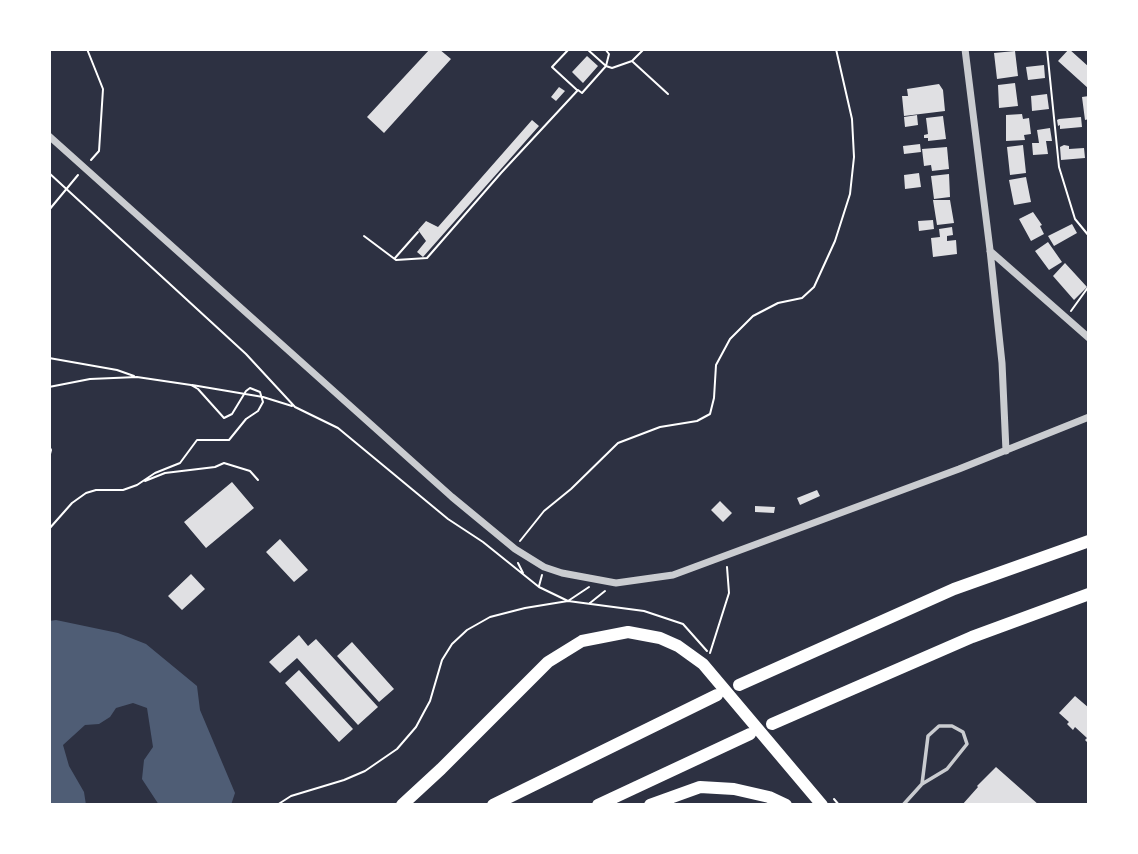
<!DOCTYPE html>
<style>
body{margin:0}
#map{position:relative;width:1138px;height:854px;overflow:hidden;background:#2d3142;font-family:Roboto,sans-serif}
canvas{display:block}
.frame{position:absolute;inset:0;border:51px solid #fff;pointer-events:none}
</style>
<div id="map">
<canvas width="1138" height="854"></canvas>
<div class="frame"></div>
</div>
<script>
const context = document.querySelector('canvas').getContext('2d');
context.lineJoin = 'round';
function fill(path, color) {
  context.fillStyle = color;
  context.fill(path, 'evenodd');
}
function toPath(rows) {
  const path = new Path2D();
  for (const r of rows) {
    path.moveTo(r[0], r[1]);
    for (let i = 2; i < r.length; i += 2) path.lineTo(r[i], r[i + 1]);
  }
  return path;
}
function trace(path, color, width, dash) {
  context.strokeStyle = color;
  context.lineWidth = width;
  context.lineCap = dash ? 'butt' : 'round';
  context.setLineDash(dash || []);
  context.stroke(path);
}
const water = toPath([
 [56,620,118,633,146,644,197,686,200,710,235,793,231,805,159,805,142,779,144,760,153,747,147,708,133,703,116,708,110,717,99,724,85,725,63,745,69,766,84,792,86,805,49,805,49,621]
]);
const building = toPath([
 [430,49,439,49,451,59,384,133,367,117],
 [1069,49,1089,67,1089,89,1058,61],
 [1015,51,1018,76,997,79,994,53],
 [587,56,598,66,583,83,572,72],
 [1044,65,1045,78,1028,80,1026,67],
 [1015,83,1018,106,999,108,998,85],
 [939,84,943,90,945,111,904,116,902,96,908,96,907,89],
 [559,87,565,91,556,101,551,97],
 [1047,94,1049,109,1032,111,1031,96],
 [1089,96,1089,119,1085,120,1082,97],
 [1022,114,1023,119,1029,118,1031,134,1024,135,1025,140,1006,141,1006,115],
 [917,115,918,125,905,127,904,117],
 [943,116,946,139,928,141,928,138,924,138,924,135,928,134,926,118],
 [1081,117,1082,127,1060,129,1060,125,1058,126,1057,120,1059,119],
 [532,120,539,126,423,257,417,252,426,241,418,230,426,221,438,227],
 [1050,128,1052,141,1046,141,1048,154,1033,155,1032,143,1039,143,1037,130],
 [920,144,921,152,904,154,903,146],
 [1023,145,1026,173,1010,175,1007,147],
 [1064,145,1069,146,1069,149,1084,148,1085,158,1061,160,1060,147],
 [947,147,949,169,932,171,931,165,924,166,922,149],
 [919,173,921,187,905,189,904,175],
 [949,174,950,197,934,199,931,176],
 [1026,177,1031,202,1014,205,1009,180],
 [933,200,950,200,954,223,937,225],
 [1033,212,1042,225,1040,226,1044,234,1031,241,1019,219],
 [933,220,934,229,919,231,918,221],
 [1072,224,1077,233,1054,246,1048,236],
 [952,227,953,235,947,236,947,241,956,240,957,254,933,257,931,238,940,237,939,229],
 [1048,242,1062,262,1049,270,1035,251],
 [1065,263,1087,287,1074,300,1053,276],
 [232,482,254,508,206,548,184,522],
 [817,490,820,496,800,505,797,498],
 [720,501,732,513,723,522,711,510],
 [755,506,775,507,774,513,755,512],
 [280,539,308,570,294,582,266,552],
 [191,574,205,589,182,610,168,596],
 [299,635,308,646,316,639,378,707,358,725,297,658,280,673,269,662],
 [352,642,394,689,379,702,337,656],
 [299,670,353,729,339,742,285,683],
 [1075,696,1089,708,1089,744,1085,740,1087,738,1075,727,1073,730,1067,724,1069,722,1059,713],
 [996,767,1039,805,962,805,978,787,977,786]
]);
const path = toPath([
 [87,49,103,89,99,151,91,160],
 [569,49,552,67,577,90],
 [605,49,609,54,606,66,612,68,632,61,644,49],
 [1047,49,1059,167,1075,219,1089,236],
 [633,62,668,94],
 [49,173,246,354,295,407,338,428,448,519,483,542,539,587,568,601,589,587],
 [49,210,78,175],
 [364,236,396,260,427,258,501,173,578,90,582,93,606,66,587,49],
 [395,258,418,232],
 [1071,311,1089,286],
 [49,358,117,370,134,376],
 [192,385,263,397,292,406],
 [49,387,90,379,137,377,191,385,198,389,224,418,232,414,246,391,250,388,260,392,263,402,258,411,246,419,229,440,197,440,180,463,155,473,137,485,123,490,96,490,86,493,72,503,49,529],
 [49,446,51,450,49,458],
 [145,481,165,473,215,467,224,463,250,471,258,480],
 [520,541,544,511,571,489,618,443,660,427,697,421,710,414,714,398,716,365,730,339,753,316,778,303,802,298,814,287,835,241,850,194,854,157,852,119,836,49],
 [518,563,523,573],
 [539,586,542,575],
 [590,603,605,591],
 [710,653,729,593,727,567],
 [834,799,839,805],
 [277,805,291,796,344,780,365,771,397,749,416,727,424,712,430,701,442,660,452,644,467,630,490,617,525,608,568,601,644,611,683,624,707,651]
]);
const service = toPath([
 [903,805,922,784,947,769,967,744,963,732,952,726,939,726,928,736,922,784]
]);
const minor = toPath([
 [965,49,990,250,1002,363,1006,451],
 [49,136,452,497,515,549,544,567,562,573,616,583,673,575,959,469,1089,417],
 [990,251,1089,338]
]);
const motorway = toPath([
 [739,685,954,589,1089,541],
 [772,724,972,637,1089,594],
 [402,805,441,769,548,662,582,641,628,632,660,638,678,646,703,664,822,805],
 [493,805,717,695],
 [598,805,750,734],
 [650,805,700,787,734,789,769,797,786,805]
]);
fill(water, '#4f5d75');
fill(building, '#e0e0e3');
trace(path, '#fff', 2);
trace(service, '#caccd0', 3.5);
trace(minor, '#caccd0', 7);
trace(motorway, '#fff', 12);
</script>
